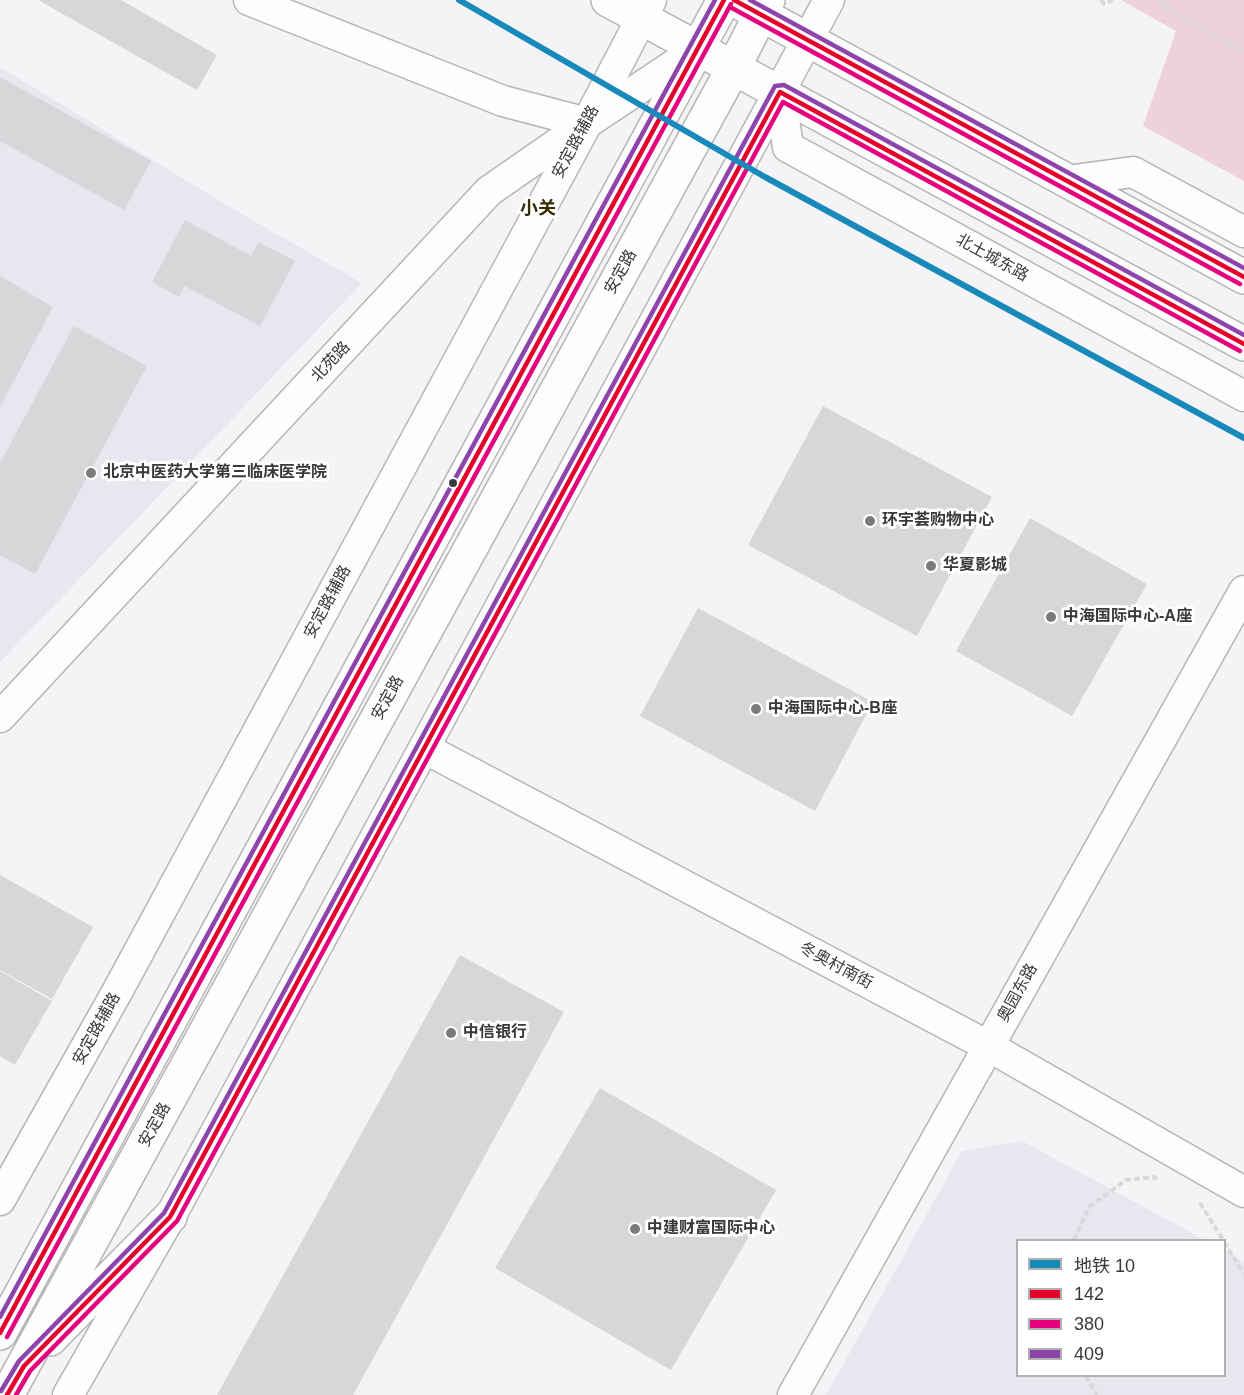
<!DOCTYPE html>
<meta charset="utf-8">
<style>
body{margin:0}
#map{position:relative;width:1244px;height:1395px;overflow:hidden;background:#f4f4f7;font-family:Helvetica,"Noto Sans SC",sans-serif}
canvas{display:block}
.legend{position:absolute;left:1016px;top:1239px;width:210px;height:138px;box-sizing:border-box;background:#fff;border:2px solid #b0b0b1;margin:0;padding:8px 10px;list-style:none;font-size:18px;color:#39393b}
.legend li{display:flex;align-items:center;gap:12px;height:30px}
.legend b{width:30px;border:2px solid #b0b0b1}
</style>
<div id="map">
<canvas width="1244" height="1395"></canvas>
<ul class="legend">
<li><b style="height:8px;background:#178abb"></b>地铁 10</li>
<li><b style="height:8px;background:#e4002b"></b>142</li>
<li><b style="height:8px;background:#e5007d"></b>380</li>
<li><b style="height:8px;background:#8e44ad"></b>409</li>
</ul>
</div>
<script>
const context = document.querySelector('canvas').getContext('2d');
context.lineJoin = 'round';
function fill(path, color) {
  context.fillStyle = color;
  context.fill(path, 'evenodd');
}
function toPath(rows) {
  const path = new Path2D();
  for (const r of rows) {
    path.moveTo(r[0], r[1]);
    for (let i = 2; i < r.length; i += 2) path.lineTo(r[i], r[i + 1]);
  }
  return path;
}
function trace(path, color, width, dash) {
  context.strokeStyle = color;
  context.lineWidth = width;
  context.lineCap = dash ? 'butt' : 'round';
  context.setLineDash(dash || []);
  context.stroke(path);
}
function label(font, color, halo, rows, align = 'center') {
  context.font = font + ' Helvetica,"Noto Sans SC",sans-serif';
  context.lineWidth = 6;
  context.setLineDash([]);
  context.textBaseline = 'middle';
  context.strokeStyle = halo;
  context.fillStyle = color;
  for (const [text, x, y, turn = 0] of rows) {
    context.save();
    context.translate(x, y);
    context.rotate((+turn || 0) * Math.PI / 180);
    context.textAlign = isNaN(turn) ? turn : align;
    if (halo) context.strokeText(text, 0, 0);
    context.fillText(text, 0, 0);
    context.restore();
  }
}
const built = toPath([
 [0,67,228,206,362,283,0,662],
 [1022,1141,1205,1240,1018,1240,1018,1376,1224,1376,1225,1251,1244,1262,1244,1395,826,1395,962,1151]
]);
const green = toPath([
 [1121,0,1244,0,1244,181,1143,126,1176,31]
]);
const building = toPath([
 [38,0,121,0,217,55,197,90],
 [0,77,151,161,124,210,0,141],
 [185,220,251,256,258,242,295,261,260,326,185,286,179,297,152,282],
 [0,276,53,307,0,407],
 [74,326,147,366,35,574,0,555,0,463],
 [823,406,992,497,917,636,748,545],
 [1030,518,1147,584,1072,716,956,651],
 [698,608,873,702,815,811,640,716],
 [0,875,93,927,52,999,0,970],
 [460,955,564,1012,353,1395,217,1395],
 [0,971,52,1001,15,1065,0,1056],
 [600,1088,776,1190,671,1370,495,1268]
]);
const path = toPath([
 [1101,0,1104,4,1113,0],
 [1161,0,1161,6,1244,52],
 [1200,1203,1223,1240],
 [1074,1240,1089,1207,1126,1180,1154,1177,1157,1179],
 [1224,1242,1244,1274],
 [1086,1376,1097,1395]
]);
const minor = toPath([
 [249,0,503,101,587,123],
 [780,92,788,147,1244,396],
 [1067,181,1133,172,1244,232],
 [0,717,489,191,587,123,698,49],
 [424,748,988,1046,1244,1192],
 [0,1200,117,992,587,123,651,0],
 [68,1395,170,1217,829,0],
 [793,1395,1244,591]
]);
const major = toPath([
 [608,0,1244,344],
 [742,4,1244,277],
 [0,1333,724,0],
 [50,1339,170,1217],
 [7,1395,734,67,768,0]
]);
const bus1 = toPath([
 [734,0,1244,277],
 [0,1333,724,0],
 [7,1395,24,1366,170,1217,780,92,1244,344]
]);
const bus2 = toPath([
 [730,7,1240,284],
 [7,1337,731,4],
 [16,1395,30,1371,177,1221,783,102,1240,351]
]);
const bus3 = toPath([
 [750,0,1244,268],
 [0,1317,715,0],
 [1,1391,19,1361,164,1213,775,86,784,85,1244,335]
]);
const metro1 = toPath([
 [459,0,765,177,1244,438]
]);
const markers = [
 [91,473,6,"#7a7a7d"],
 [453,483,5,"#39393b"],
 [870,521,6,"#7a7a7d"],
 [931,566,6,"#7a7a7d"],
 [1051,617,6,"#7a7a7d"],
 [756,709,6,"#7a7a7d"],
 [451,1033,6,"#7a7a7d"],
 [635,1229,6,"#7a7a7d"]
];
const streetNames = [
 ["安定路辅路",576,142,-62],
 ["北土城东路",992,258,29],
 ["安定路",621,272,-61],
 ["北苑路",331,362,-47],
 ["安定路辅路",328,602,-62],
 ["安定路",388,698,-61],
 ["冬奥村南街",836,966,28],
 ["奥园东路",1018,993,-61],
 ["安定路辅路",97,1029,-61],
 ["安定路",155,1125,-61]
];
const poiNames = [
 ["北京中医药大学第三临床医学院",103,473],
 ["环宇荟购物中心",882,521],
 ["华夏影城",943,566],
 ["中海国际中心-A座",1063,617],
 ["中海国际中心-B座",768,709],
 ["中信银行",463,1033],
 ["中建财富国际中心",647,1229]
];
const neighbourhoodNames = [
 ["小关",538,209]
];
fill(built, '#e8e7ef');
fill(green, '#efd1dd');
fill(building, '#d7d6d9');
trace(minor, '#b5b5b7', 33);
trace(major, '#b5b5b7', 36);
trace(path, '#d9d9d9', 4, [6, 3]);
trace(minor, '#fdfdfe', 30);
trace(major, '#fdfdfe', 33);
trace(bus1, '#e4002b', 4.5);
trace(bus2, '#e5007d', 4.5);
trace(bus3, '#8e44ad', 4.5);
trace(metro1, '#178abb', 6);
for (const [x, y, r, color] of markers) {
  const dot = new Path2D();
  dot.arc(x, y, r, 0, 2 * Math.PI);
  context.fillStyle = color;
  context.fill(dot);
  trace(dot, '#fff', 2);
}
label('16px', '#39393b', '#fff', streetNames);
label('bold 16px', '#39393b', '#fff', poiNames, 'left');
label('bold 18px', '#392c01', '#fff', neighbourhoodNames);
</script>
